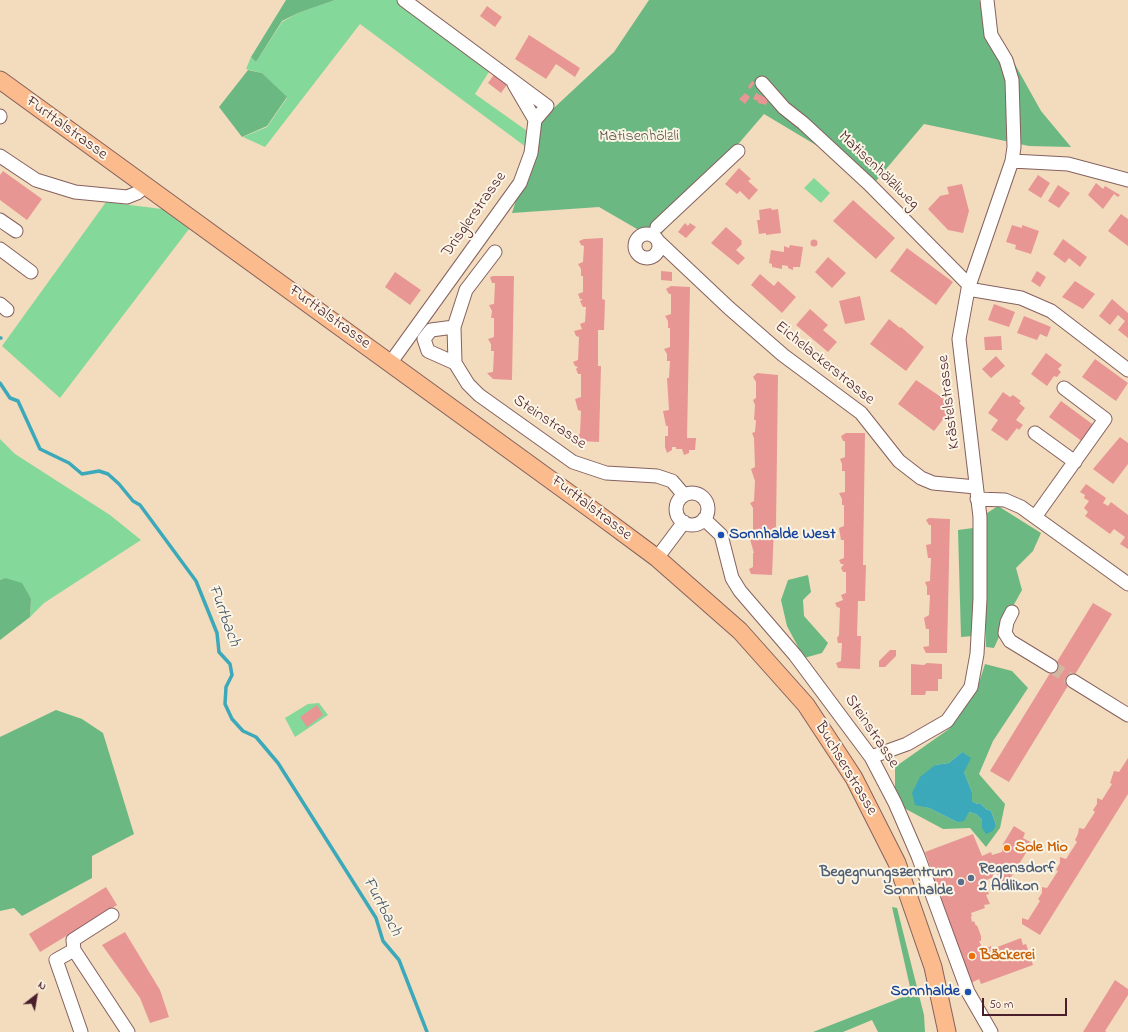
<!DOCTYPE html>
<meta charset="utf-8">
<style>
body{margin:0}
#map{position:relative;width:1128px;height:1032px;overflow:hidden;background:#f3dcbd;font-family:"Indie Flower",sans-serif}
canvas{display:block}
.north{position:absolute;left:16px;top:976px;width:40px;height:40px;-webkit-text-stroke:3px #fcf5e5;paint-order:stroke;rotate:31deg;font-size:11px;font-weight:700;line-height:16px;text-align:center;color:#4a1f2b}
.north::after{content:'';display:block;margin:auto;width:14px;height:18px;background:#4a1f2b;clip-path:polygon(50% 0,100% 100%,50% 72%,0 100%)}
.scale{position:absolute;left:982px;top:998px;width:85px;height:18px;box-sizing:border-box;border:2px solid #4a1f2b;border-top:0;padding-left:5px;font-size:12px;line-height:14px;white-space:nowrap;color:#4a1f2b;-webkit-text-stroke:3px #fcf5e5;paint-order:stroke}
</style>
<div id="map">
<canvas width="1128" height="1032"></canvas>
<div class="north">N</div>
<div class="scale">50 m</div>
</div>
<script>
const context = document.querySelector('canvas').getContext('2d');
context.lineJoin = 'round';
function fill(path, color) {
  context.fillStyle = color;
  context.fill(path, 'evenodd');
}
function toPath(rows) {
  const path = new Path2D();
  for (const r of rows) {
    if (r.length === 3) {
      path.moveTo(r[0] + r[2], r[1]);
      path.arc(r[0], r[1], r[2], 0, 2 * Math.PI);
      continue;
    }
    path.moveTo(r[0], r[1]);
    for (let i = 2; i < r.length; i += 2) path.lineTo(r[i], r[i + 1]);
  }
  return path;
}
function trace(path, color, width, dash) {
  context.strokeStyle = color;
  context.lineWidth = width;
  context.lineCap = dash ? 'butt' : 'round';
  context.setLineDash(dash || []);
  context.stroke(path);
}
function label(font, color, halo, rows, align = 'center') {
  context.font = font + ' "Indie Flower",sans-serif';
  context.lineWidth = 4;
  context.setLineDash([]);
  context.textBaseline = 'middle';
  context.strokeStyle = halo;
  context.fillStyle = color;
  for (const [text, x, y, turn = 0] of rows) {
    context.save();
    context.translate(x, y);
    context.rotate((+turn || 0) * Math.PI / 180);
    context.textAlign = isNaN(turn) ? turn : align;
    if (halo) context.strokeText(text, 0, 0);
    context.fillText(text, 0, 0);
    context.restore();
  }
}
const green = toPath([
 [335,0,400,0,492,67,475,94,530,133,526,147,360,24,265,147,243,137,267,127,287,98,262,73,246,69,251,57,256,62,282,22,298,13],
 [814,178,830,193,821,203,804,188],
 [106,202,162,209,189,229,60,398,2,346],
 [0,439,15,454,110,515,141,540,44,603,30,617,31,599,5,578,0,580],
 [319,703,328,715,295,737,285,718,308,704]
]);
const forest = toPath([
 [286,0,335,0,298,13,282,21,256,62,251,57],
 [649,0,979,0,1041,111,1071,147,1029,146,924,124,876,181,764,114,656,240,599,207,512,213,542,119,614,52],
 [248,70,262,73,287,97,267,126,242,137,219,107],
 [998,506,1041,533,1033,551,1016,568,1022,590,1012,608,994,648,986,647,984,515],
 [973,528,973,636,961,637,958,530],
 [808,575,811,592,803,600,804,616,828,643,822,653,804,658,787,626,781,600,788,580],
 [5,578,22,583,31,599,30,617,0,640,0,580],
 [985,664,1012,671,1028,688,993,741,979,774,1005,804,1000,828,986,847,970,828,943,829,904,808,895,788,895,767,949,729,977,689],
 [962,752,964,772,972,792,972,801,977,804,980,803,986,809,991,811,996,825,982,828,982,820,976,814,969,812,957,822,929,808,915,804,935,765,949,763],
 [56,710,82,719,103,733,134,834,92,856,92,878,22,916,14,908,0,911,0,737],
 [892,907,897,908,924,1015,925,1032,878,1032,872,1020,843,1032,813,1032,903,997,910,987]
]);
const water = toPath([
 [962,752,971,758,964,772,972,792,972,801,977,804,980,803,986,809,991,811,996,825,993,831,986,834,982,828,982,820,976,814,969,812,964,821,957,822,929,808,915,805,912,793,920,777,935,765,949,763]
]);
const stream = toPath([
 [0,338,1,338],
 [0,383,10,398,18,401,40,449,69,463,82,474,99,471,108,474,119,484,133,501,140,505,196,581,217,633,219,652,230,664,232,675,226,687,225,704,232,719,243,731,256,737,278,763,376,918,383,941,399,960,427,1032]
]);
const building = toPath([
 [487,6,502,17,495,27,480,16],
 [529,35,580,68,575,77,556,64,546,79,515,59],
 [496,72,509,82,501,93,488,83],
 [752,81,755,83,750,89,748,87],
 [745,93,750,97,745,104,739,99],
 [756,93,768,99,766,105,758,103,758,101,753,99],
 [739,168,751,179,748,181,758,190,749,200,740,191,737,194,725,184],
 [3,171,42,199,27,220,0,200,0,175],
 [1038,175,1050,183,1041,198,1028,190],
 [1096,183,1103,189,1105,186,1120,195,1118,197,1114,194,1103,209,1088,195],
 [962,184,969,211,963,233,948,230,928,209,940,196,949,194,947,187],
 [1058,185,1070,193,1059,208,1048,201],
 [853,200,895,238,876,259,833,221],
 [771,208,772,210,778,209,781,233,766,235,766,233,759,234,757,220,760,220,759,210],
 [1121,214,1128,219,1128,246,1108,231],
 [685,223,688,226,690,223,696,227,686,238,678,232],
 [1012,225,1022,228,1022,225,1039,231,1031,254,1015,249,1016,245,1006,242],
 [726,227,742,241,741,242,742,244,736,250,745,258,738,265,711,243],
 [603,238,602,299,605,300,604,330,598,330,598,366,601,366,599,442,580,441,577,441,575,436,580,434,581,411,578,410,575,399,581,397,581,374,578,374,576,369,578,367,575,366,573,362,578,360,579,337,576,336,574,331,582,329,580,324,585,322,586,307,583,307,580,301,583,299,580,299,578,294,583,292,583,276,581,276,581,269,578,264,583,262,584,246,581,245,579,241,584,239],
 [1063,239,1087,257,1080,267,1069,258,1065,263,1053,254],
 [814,243,3.5],
 [790,245,803,247,800,267,793,267,793,270,788,268,788,266,782,265,782,269,772,267,772,264,769,263,771,250,784,252,784,246,789,248],
 [907,248,953,282,936,305,890,271],
 [828,257,846,273,832,288,815,272],
 [661,271,672,272,672,281,661,280],
 [1037,271,1046,277,1040,287,1031,281],
 [395,272,421,290,410,305,385,287],
 [760,274,774,286,778,281,796,297,782,313,751,285],
 [493,276,514,276,512,380,493,379,487,373,493,372,494,351,491,351,491,344,488,339,494,337,494,318,491,318,492,311,489,305,494,304,495,283,492,283,490,277],
 [1075,281,1095,294,1083,309,1062,297],
 [671,286,690,287,687,438,696,438,695,450,689,450,689,453,684,455,682,449,676,449,676,447,672,447,672,450,667,453,665,447,665,436,668,436,668,426,666,426,663,411,669,410,667,378,669,378,670,361,667,361,667,354,664,349,670,347,670,328,668,328,668,321,665,316,671,314,671,294,669,294,666,289],
 [860,296,865,320,845,324,839,301],
 [1112,299,1128,313,1128,338,1118,330,1125,321,1118,315,1110,325,1099,316],
 [994,304,1015,312,1009,327,988,320],
 [810,309,828,325,823,330,837,342,828,352,796,325],
 [1024,316,1051,327,1047,337,1040,334,1037,340,1017,333],
 [889,319,900,328,901,327,924,347,906,371,870,344],
 [1001,336,1002,350,985,350,984,337],
 [1046,353,1062,365,1058,369,1061,372,1057,377,1054,376,1047,386,1031,374],
 [996,356,1005,366,991,378,982,369],
 [1095,359,1128,383,1116,401,1082,377],
 [757,373,778,375,776,527,774,528,772,575,751,574,749,569,753,567,753,553,754,553,749,536,753,534,753,508,750,503,754,501,755,481,751,469,755,467,754,438,752,433,755,432,756,420,754,420,755,405,753,400,756,398,756,382,753,377],
 [916,380,944,399,943,401,952,408,934,431,898,404],
 [1003,392,1010,397,1013,395,1021,401,1019,403,1025,408,1016,420,1023,425,1019,430,1017,428,1007,441,991,430,998,420,988,413],
 [1061,401,1095,426,1083,442,1049,417],
 [846,433,865,433,863,565,866,565,865,601,858,601,857,636,861,636,860,669,838,668,836,663,841,661,842,643,838,643,837,638,839,635,840,608,837,607,835,603,843,600,841,595,846,593,846,572,843,572,841,568,844,564,841,564,839,560,844,558,844,540,841,540,839,528,844,526,844,505,842,505,842,499,839,493,845,492,845,471,842,471,842,464,840,459,845,457,845,441,843,441,841,436],
 [1120,437,1128,443,1128,464,1113,484,1093,469],
 [1086,484,1106,498,1103,503,1108,506,1111,502,1128,515,1128,549,1120,544,1125,537,1114,529,1110,534,1085,516,1088,512,1084,508,1089,501,1084,498,1085,495,1080,492],
 [929,518,950,519,947,653,926,653,923,647,929,646,929,629,926,629,924,618,929,615,930,595,927,595,927,587,925,582,930,581,931,558,928,558,926,545,931,544,931,525,929,525,926,520],
 [1093,603,1112,614,1009,782,990,771],
 [890,650,896,650,896,656,885,667,879,667,879,661],
 [927,663,942,664,942,679,938,679,938,691,926,691,925,695,911,695,911,664,924,665],
 [317,705,323,715,307,727,300,717],
 [1128,758,1128,794,1040,935,1022,924,1022,918,1028,920,1040,901,1038,899,1042,893,1042,887,1047,888,1058,871,1056,870,1060,863,1060,857,1066,859,1077,842,1075,840,1078,834,1079,828,1084,829,1095,812,1093,810,1097,804,1097,798,1102,800,1112,784,1110,783,1114,771,1119,772],
 [1014,826,1025,833,1023,838,1032,843,1008,882,994,887,991,878,984,881,989,894,986,895,990,904,984,905,985,908,971,913,972,916,971,917,972,922,974,921,976,926,977,925,981,936,981,941,979,941,982,947,985,946,986,948,991,946,992,949,1021,938,1023,945,1026,944,1033,965,981,984,979,979,971,983,922,869,930,866,925,852,973,834,982,856,991,852,992,855,1002,852,1003,844],
 [106,887,117,905,40,952,29,934],
 [125,932,160,990,169,1017,150,1023,140,998,102,945],
 [1115,980,1128,989,1128,995,1105,1031,1107,1032,1083,1032]
]);
const minorTunnel = toPath([
 [1051,666,1073,681]
]);
const minor = toPath([
 [762,83,784,108,803,123,869,184,969,285],
 [514,84,535,120],
 [0,116,0,117],
 [0,156,36,180,75,192,127,197,137,193,145,186],
 [1012,161,1068,164,1128,180],
 [0,220,16,231],
 [657,227,738,151],
 [647,246,12],
 [659,242,729,308,783,355,861,413,899,461,921,478,933,483,976,487],
 [0,249,31,272],
 [495,252,466,290,454,327,455,363,468,384,479,395,573,462,606,473,657,476,672,481,684,495],
 [968,289,1021,298,1051,311,1128,370],
 [0,304,7,310],
 [454,327,431,330,424,339,428,351,455,363],
 [391,362,520,183,531,153,535,120,547,106,404,0],
 [1035,433,1075,462],
 [692,509,16],
 [977,499,1005,500,1021,507,1128,584],
 [1035,517,1105,419,1064,388],
 [704,519,721,535,732,578,740,591,795,655,871,757,895,803,918,856,968,992,991,1032],
 [657,558,684,522],
 [1012,612,1007,622,1005,633,1010,641,1051,666],
 [1073,681,1128,715],
 [871,757,907,744,947,721,971,687,977,654,980,599,980,517,959,339,968,289,1012,161,1014,147,1012,80,1006,60,991,35,987,0],
 [74,950,73,940,112,915],
 [81,1032,56,960,74,950,128,1032]
]);
const major = toPath([
 [0,80,599,515,657,558,740,631,806,705,854,778,897,863,933,967,947,1032]
]);
const markers = [
 [721,535,4,"#1a4fb4"],
 [1007,848,4,"#e8710a"],
 [971,878,4,"#5c6f8a"],
 [961,882,4,"#5c6f8a"],
 [972,956,4,"#e8710a"],
 [968,992,4,"#1a4fb4"]
];
const streetNames = [
 ["Furttalstrasse",66,129,36],
 ["Matisenhölzliweg",878,171,44],
 ["Drisglerstrasse",475,215,-55],
 ["Furttalstrasse",329,318,36],
 ["Eichelackerstrasse",824,364,39],
 ["Krästelstrasse",950,402,-97],
 ["Steinstrasse",549,423,34],
 ["Furttalstrasse",591,509,37],
 ["Steinstrasse",871,732,56],
 ["Buchserstrasse",845,769,59]
];
const parkNames = [
 ["Matisenhölzli",639,137]
];
const transitNames = [
 ["Sonnhalde West",729,535],
 ["Sonnhalde",960,992,"right"]
];
const foodNames = [
 ["Sole Mio",1015,848],
 ["Bäckerei",980,956]
];
const serviceNames = [
 ["Regensdorf",979,869],
 ["2 Adlikon",979,887],
 ["Begegnungszentrum",953,873,"right"],
 ["Sonnhalde",953,891,"right"]
];
const waterNames = [
 ["Furtbach",223,616,70],
 ["Furtbach",381,907,62]
];
fill(green, '#84d89a');
fill(forest, '#6bb882');
fill(water, '#3ba9b9');
trace(stream, '#3ba9b9', 3.5);
fill(building, '#e79694');
trace(minorTunnel, '#d1b6a0', 13, [13, 6]);
trace(minor, '#85615e', 15);
trace(major, '#85615e', 19);
trace(minor, '#fff', 13);
trace(major, '#fbbb8c', 17);
for (const [x, y, r, color] of markers) {
  const dot = new Path2D();
  dot.arc(x, y, r, 0, 2 * Math.PI);
  context.fillStyle = color;
  context.fill(dot);
  trace(dot, '#fcf5e5', 1.5);
}
label('16px', '#4a1f2b', '#fcf5e5', streetNames);
label('16px', '#5b564c', '#fcf5e5', parkNames);
label('bold 16px', '#164399', '#fcf5e5', transitNames, 'left');
label('bold 16px', '#c56008', '#fcf5e5', foodNames, 'left');
label('bold 16px', '#4e5e75', '#fcf5e5', serviceNames, 'left');
label('italic 17px', '#445664', '#fcf5e5', waterNames);
</script>
